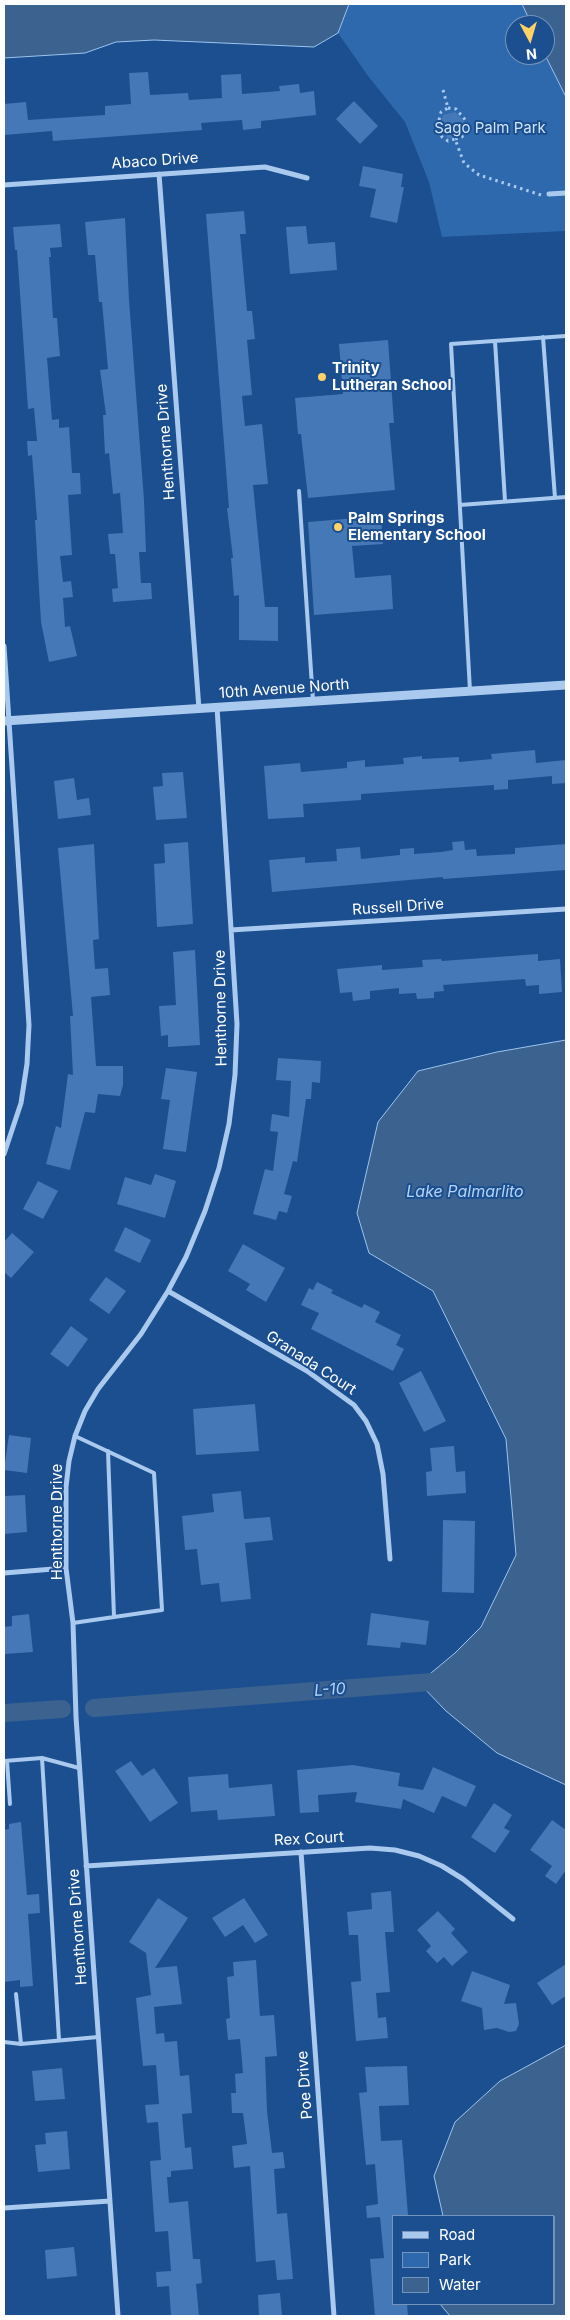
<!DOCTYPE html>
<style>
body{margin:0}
#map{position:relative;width:570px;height:2320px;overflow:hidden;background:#1b4f8f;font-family:Inter,sans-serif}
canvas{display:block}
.frame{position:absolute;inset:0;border:5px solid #fff;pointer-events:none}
.legend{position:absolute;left:392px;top:2215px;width:162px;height:90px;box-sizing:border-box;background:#1b4f8f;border:1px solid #7695bc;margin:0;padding:6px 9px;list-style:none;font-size:15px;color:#fff}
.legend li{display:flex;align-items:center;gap:10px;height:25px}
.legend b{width:25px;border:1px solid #7695bc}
.north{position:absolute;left:505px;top:15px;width:50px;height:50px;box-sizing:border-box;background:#1b4f8f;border:1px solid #7695bc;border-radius:50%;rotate:174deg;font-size:14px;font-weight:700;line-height:20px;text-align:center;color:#fff}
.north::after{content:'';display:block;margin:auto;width:18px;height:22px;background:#ffd166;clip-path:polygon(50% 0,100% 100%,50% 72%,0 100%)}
</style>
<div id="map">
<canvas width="570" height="2320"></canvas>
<div class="frame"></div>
<ul class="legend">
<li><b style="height:6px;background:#a9c9ee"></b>Road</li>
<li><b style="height:14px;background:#2e69ad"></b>Park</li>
<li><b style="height:14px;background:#3c6290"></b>Water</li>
</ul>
<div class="north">N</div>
</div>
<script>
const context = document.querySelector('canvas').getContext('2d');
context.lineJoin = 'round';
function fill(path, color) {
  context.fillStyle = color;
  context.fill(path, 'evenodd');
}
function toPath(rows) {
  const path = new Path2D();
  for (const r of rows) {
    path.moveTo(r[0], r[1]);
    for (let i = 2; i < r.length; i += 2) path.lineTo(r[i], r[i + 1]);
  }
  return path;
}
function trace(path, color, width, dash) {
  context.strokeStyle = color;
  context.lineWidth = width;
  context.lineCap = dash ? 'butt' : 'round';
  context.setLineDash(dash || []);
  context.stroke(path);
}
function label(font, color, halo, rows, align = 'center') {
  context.font = font + ' Inter,sans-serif';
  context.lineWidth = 4;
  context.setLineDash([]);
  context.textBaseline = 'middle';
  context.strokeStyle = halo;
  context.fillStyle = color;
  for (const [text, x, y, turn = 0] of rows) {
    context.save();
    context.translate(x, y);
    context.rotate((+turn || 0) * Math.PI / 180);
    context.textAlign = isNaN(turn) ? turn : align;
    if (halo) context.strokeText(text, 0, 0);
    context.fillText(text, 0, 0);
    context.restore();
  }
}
const green = toPath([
 [349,4,522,4,532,25,515,25,515,55,545,55,566,97,566,231,442,237,429,182,405,122,368,76,338,33]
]);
const water = toPath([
 [4,4,349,4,338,33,314,47,154,40,116,42,85,53,4,58,4,4],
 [522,4,566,4,566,97,545,55,545,25,532,25,522,4],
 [566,1040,566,1785,497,1753,446,1711,419,1683,455,1653,481,1627,516,1555,506,1439,433,1291,369,1253,357,1213,378,1122,418,1071,497,1052,566,1040],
 [566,2045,566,2316,450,2316,440,2304,554,2304,554,2216,443,2216,434,2176,455,2122,500,2081,566,2045]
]);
const canal = toPath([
 [94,1708,444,1681],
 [4,1713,62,1709]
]);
const building = toPath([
 [148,72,150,95,188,93,189,100,222,98,221,75,241,74,242,94,280,91,279,86,299,84,300,93,314,91,316,115,261,121,261,128,243,130,242,120,201,123,202,130,107,137,53,141,52,131,4,135,4,104,26,102,28,120,105,115,105,106,131,104,129,73],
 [354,101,378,126,360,144,336,119],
 [455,112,465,122,462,135,448,139,439,128,443,115],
 [363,166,403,174,401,187,404,187,397,223,370,217,376,189,359,186],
 [244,211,246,234,240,234,247,311,252,311,255,339,247,340,252,395,242,396,245,426,262,424,268,484,253,485,265,607,278,607,278,641,239,640,239,595,234,596,231,558,233,558,227,508,229,508,206,214],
 [125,218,129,300,144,500,146,552,139,552,141,583,151,583,152,599,113,602,112,589,118,588,115,554,110,554,108,534,123,533,120,493,113,494,109,453,105,454,103,415,106,415,100,370,108,369,102,302,99,302,95,255,88,255,85,222],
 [60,224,62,247,50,248,51,257,49,257,53,318,57,318,60,356,47,358,52,420,59,419,59,428,69,427,72,473,80,473,81,494,68,495,72,555,60,556,63,582,71,581,73,597,63,598,65,627,70,626,77,656,49,662,41,622,35,520,37,520,32,455,28,456,27,441,37,441,34,408,28,409,17,250,15,250,13,227],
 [306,226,308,244,335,242,337,270,290,274,286,227],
 [388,340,394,423,389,423,395,490,308,498,301,434,298,434,295,398,343,394,339,344],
 [381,516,383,544,352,546,355,578,391,575,393,609,314,615,308,522],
 [535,750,536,763,566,760,566,783,552,784,552,776,508,780,508,789,494,790,494,785,361,794,361,800,303,804,304,817,268,819,264,766,300,763,301,772,347,768,347,762,365,760,365,767,404,764,403,758,422,756,422,759,459,757,459,762,492,759,491,754],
 [183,772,187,818,156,820,153,787,163,786,162,773],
 [74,778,77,800,89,798,91,815,58,819,54,781],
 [464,841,465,850,476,849,477,856,515,854,515,848,566,844,566,870,443,879,443,877,272,892,269,860,305,857,305,863,337,861,336,849,360,847,361,859,400,855,400,849,414,848,414,854,441,852,453,850,452,842],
 [188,842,193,924,157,927,154,864,165,863,164,844],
 [94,844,99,939,93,940,95,969,108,968,110,995,91,997,96,1066,123,1066,123,1085,120,1096,98,1094,95,1113,85,1112,70,1170,46,1164,56,1126,61,1128,68,1074,73,1075,70,1016,73,1016,58,848],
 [195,950,200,1045,168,1047,168,1035,161,1036,159,1006,176,1005,173,952],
 [538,954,538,961,560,959,562,992,539,994,539,985,526,986,525,979,443,985,444,991,434,992,434,998,417,999,416,993,399,994,399,988,370,991,370,999,353,1001,352,992,340,993,337,969,382,965,382,970,423,967,422,960,441,959,442,961],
 [278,1058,321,1061,320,1083,312,1082,311,1099,306,1099,297,1162,293,1161,284,1194,292,1196,287,1213,279,1211,276,1220,253,1214,265,1169,273,1171,278,1132,270,1131,272,1114,289,1117,291,1081,276,1080],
 [166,1068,197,1072,186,1152,163,1149,170,1100,161,1099],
 [155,1174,176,1181,165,1218,117,1204,125,1177,151,1185],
 [38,1181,58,1191,43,1219,23,1209],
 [125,1227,151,1240,140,1263,114,1251],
 [12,1233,34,1252,11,1278,4,1272,4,1242],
 [243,1244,285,1268,266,1302,246,1290,250,1284,228,1271],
 [106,1277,126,1291,109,1314,89,1300],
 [317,1282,333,1290,331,1293,362,1308,364,1304,380,1312,375,1322,401,1335,396,1345,404,1349,393,1371,311,1329,319,1313,301,1305,309,1288,313,1290],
 [71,1326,88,1339,68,1367,50,1354],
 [421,1371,446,1421,424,1432,399,1383],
 [255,1404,259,1451,196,1455,193,1409],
 [9,1435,31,1438,27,1473,4,1470],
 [454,1446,456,1472,465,1471,466,1493,427,1496,426,1472,432,1471,430,1448],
 [241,1491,244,1519,270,1517,273,1540,245,1543,251,1599,221,1602,219,1583,201,1585,197,1549,185,1550,182,1516,214,1512,212,1494],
 [25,1495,27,1532,4,1534,4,1496],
 [443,1520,475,1521,474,1593,442,1592],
 [371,1613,429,1621,426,1645,401,1642,400,1648,367,1645],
 [29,1614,33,1652,4,1654,4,1627,12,1626,12,1616],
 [131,1761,142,1776,154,1768,178,1803,150,1822,115,1771],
 [353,1765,400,1773,398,1786,423,1790,433,1767,476,1786,466,1807,442,1796,434,1813,403,1799,401,1809,355,1802,357,1792,318,1795,319,1812,300,1813,297,1770],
 [228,1774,229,1788,272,1784,275,1816,218,1820,217,1810,191,1812,188,1777],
 [494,1803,512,1815,504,1828,510,1831,495,1853,471,1837],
 [552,1820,566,1830,566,1870,556,1884,545,1876,552,1866,530,1850],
 [21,1822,27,1895,39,1894,40,1913,28,1914,33,1986,20,1987,20,1980,4,1982,4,1830,9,1829,9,1824],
 [391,1891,394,1932,385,1932,390,1992,376,1993,378,2018,386,2017,388,2038,356,2041,351,1982,361,1981,358,1935,349,1935,347,1912,372,1909,371,1893],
 [158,1898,188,1918,155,1968,177,1966,182,2004,154,2007,156,2034,164,2033,165,2042,177,2041,180,2076,189,2075,192,2113,182,2114,185,2148,191,2147,193,2169,171,2171,171,2177,167,2177,169,2203,188,2201,193,2259,200,2259,202,2283,196,2284,199,2316,171,2316,169,2286,157,2287,156,2272,171,2271,168,2231,155,2232,152,2191,150,2161,161,2160,158,2122,147,2123,145,2105,159,2104,156,2065,143,2066,136,1998,151,1995,146,1953,129,1942],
 [244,1898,268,1935,255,1943,243,1925,225,1937,212,1918],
 [438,1911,455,1929,451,1933,468,1952,452,1966,444,1957,437,1963,426,1951,431,1946,417,1930],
 [256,1960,260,2016,274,2015,277,2056,265,2057,267,2111,272,2153,283,2152,285,2168,274,2169,277,2214,287,2213,293,2279,277,2280,275,2260,256,2262,250,2166,234,2168,232,2146,247,2144,243,2113,232,2113,231,2093,236,2093,235,2074,243,2073,240,2039,228,2040,226,2019,230,2018,227,1977,234,1976,233,1962],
 [566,1964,566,1996,552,2005,537,1983],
 [472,1971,510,1985,504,2004,516,2003,519,2024,516,2031,509,2032,497,2028,484,2030,482,2008,461,2001],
 [407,2066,409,2105,379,2106,381,2141,402,2140,408,2215,394,2216,394,2304,407,2304,408,2316,375,2316,370,2259,384,2258,380,2217,367,2218,366,2206,378,2204,375,2164,366,2165,359,2093,367,2092,365,2067],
 [62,2068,65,2099,35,2101,32,2071],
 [67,2131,70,2169,38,2172,35,2145,46,2144,45,2133],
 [74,2247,77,2276,47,2279,45,2250],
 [280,2293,282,2316,259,2316,258,2295]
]);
const path = toPath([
 [443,90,448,108,441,112,437,128,442,137,448,141,455,139,464,163,479,175,541,195],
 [448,108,456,109,467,122,462,137,455,139]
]);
const service = toPath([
 [543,337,555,498],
 [495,341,505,501],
 [299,491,313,701],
 [460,505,566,497],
 [470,691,451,344,566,336],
 [108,1451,114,1617],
 [73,1623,162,1610,154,1473,75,1436],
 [4,1761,42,1758],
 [7,1761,10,1804],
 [16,1994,21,2044],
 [59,2040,42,1758,79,1768],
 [4,2042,21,2044,98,2037]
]);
const minor = toPath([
 [159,174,199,709],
 [4,185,265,167,307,178],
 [549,194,566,193],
 [4,646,29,1025,27,1064,21,1103,4,1154],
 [231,930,566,909],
 [168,1291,307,1371,354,1405,366,1421,377,1444,383,1474,390,1559],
 [4,1573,66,1568],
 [301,1852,334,2316],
 [86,1866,370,1848,395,1850,419,1856,442,1866,463,1879,513,1919],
 [4,2208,110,2201],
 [118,2316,76,1717,73,1623,66,1568,66,1487,69,1461,75,1436,85,1411,98,1389,141,1334,168,1291,186,1257,205,1211,219,1168,229,1124,235,1075,237,1024,217,707]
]);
const tertiary = toPath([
 [4,721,566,685]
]);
const markers = [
 [322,377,5,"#ffd166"],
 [338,527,5,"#ffd166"]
];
const parkNames = [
 ["Sago Palm Park",490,128]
];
const streetNames = [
 ["Abaco Drive",155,161,-4],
 ["Henthorne Drive",166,442,-94],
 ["10th Avenue North",284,689,-4],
 ["Russell Drive",398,907,-4],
 ["Henthorne Drive",221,1008,-91],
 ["Granada Court",311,1363,33],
 ["Henthorne Drive",57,1522,-90],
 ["Rex Court",309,1839,-3],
 ["Henthorne Drive",78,1927,-94],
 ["Poe Drive",305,2085,-94]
];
const poiNames = [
 ["Trinity",332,368],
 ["Lutheran School",332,385],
 ["Palm Springs",348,518],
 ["Elementary School",348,535]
];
const waterNames = [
 ["Lake Palmarlito",465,1192],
 ["L-10",330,1690,-4]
];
fill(green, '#2e69ad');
fill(water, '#3c6290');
trace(water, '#9cc4f0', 1);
trace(canal, '#3c6290', 18);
fill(building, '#4478b7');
trace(path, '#a9c9ee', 3, [2.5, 4]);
trace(service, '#a9c9ee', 4);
trace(minor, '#a9c9ee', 5);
trace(tertiary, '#a9c9ee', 9);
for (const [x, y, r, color] of markers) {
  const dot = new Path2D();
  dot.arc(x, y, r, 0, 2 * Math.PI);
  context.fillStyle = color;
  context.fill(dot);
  trace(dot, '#1b4f8f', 2);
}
label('15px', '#cfe3fa', '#1b4f8f', parkNames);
label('15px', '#fff', '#1b4f8f', streetNames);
label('bold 15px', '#fff', '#1b4f8f', poiNames, 'left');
label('italic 16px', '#b5d3f5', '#1b4f8f', waterNames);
</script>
